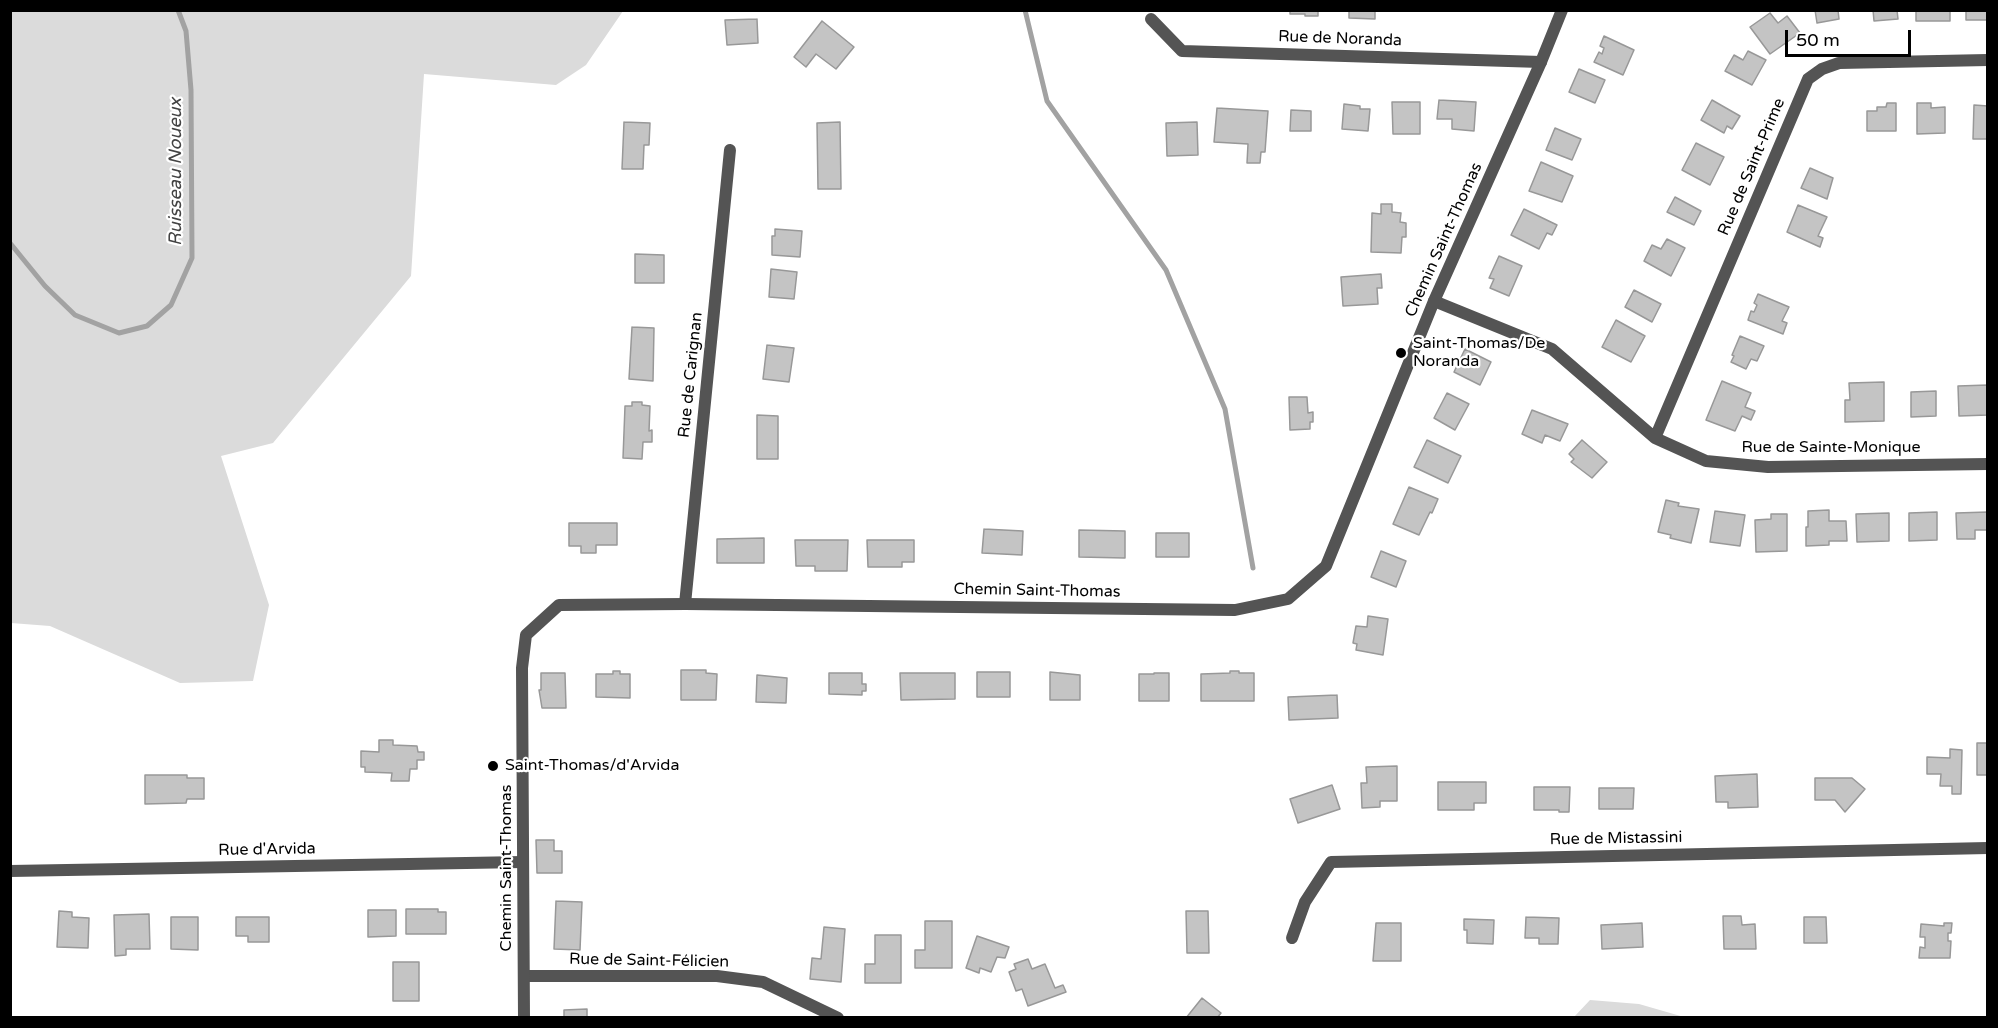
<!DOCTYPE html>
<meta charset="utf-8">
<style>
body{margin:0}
#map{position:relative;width:1998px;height:1028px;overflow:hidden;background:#fff;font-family:"Varela Round",sans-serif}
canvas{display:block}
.frame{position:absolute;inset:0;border:12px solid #000;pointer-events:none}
.scale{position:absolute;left:1785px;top:30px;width:126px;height:27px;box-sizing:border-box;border:3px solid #000;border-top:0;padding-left:8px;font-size:18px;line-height:21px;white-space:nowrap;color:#000;-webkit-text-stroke:4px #fff;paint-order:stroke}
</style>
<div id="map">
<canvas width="1998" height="1028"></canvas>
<div class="frame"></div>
<div class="scale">50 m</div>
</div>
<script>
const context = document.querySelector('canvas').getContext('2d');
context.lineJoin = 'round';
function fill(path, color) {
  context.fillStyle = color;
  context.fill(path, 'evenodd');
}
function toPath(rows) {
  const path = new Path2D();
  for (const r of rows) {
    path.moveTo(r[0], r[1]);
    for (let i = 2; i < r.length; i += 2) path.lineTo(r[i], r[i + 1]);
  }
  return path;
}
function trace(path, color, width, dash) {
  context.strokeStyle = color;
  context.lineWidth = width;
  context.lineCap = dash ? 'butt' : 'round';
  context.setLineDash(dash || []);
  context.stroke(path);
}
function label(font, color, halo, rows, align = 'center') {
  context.font = font + ' "Varela Round",sans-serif';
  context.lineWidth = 4.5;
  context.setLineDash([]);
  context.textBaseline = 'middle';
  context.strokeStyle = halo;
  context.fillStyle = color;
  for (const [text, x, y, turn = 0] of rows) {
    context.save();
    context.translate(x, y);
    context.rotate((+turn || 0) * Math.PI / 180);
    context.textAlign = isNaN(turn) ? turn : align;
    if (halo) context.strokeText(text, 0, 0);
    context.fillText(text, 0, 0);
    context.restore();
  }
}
const green = toPath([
 [10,11,623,11,586,65,556,85,424,74,411,276,273,443,221,456,269,605,253,681,180,683,50,626,11,623],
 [1590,1000,1639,1004,1684,1017,1574,1017]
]);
const stream = toPath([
 [1025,10,1047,101,1166,270,1225,409,1253,568],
 [10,243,45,286,75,315,119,333,147,326,171,305,192,258,191,90,186,31,178,10]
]);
const building = toPath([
 [1290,10,1318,10,1318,16,1305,16,1305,14,1290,14,1290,10],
 [1349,10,1375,10,1375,19,1349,18,1349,10],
 [1815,10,1838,10,1839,19,1817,23,1815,10],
 [1873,10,1897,10,1898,19,1874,21,1873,10],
 [1916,10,1950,10,1950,21,1916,21,1916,10],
 [1966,10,1988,10,1988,20,1966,20,1966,10],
 [1770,13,1778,23,1787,16,1800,33,1770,54,1750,27,1770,13],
 [757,19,758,43,727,45,725,20,757,19],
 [822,21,854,47,836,69,816,54,806,67,794,57,822,21],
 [1604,36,1634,50,1623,75,1594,62,1599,52,1602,54,1604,48,1600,46,1604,36],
 [1748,51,1766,60,1752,85,1725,71,1734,55,1743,60,1748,51],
 [1579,69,1605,80,1595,103,1569,92,1579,69],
 [1439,100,1476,102,1474,131,1452,129,1452,119,1437,119,1439,100],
 [1712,100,1740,116,1732,129,1727,126,1724,133,1701,120,1712,100],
 [1392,102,1420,102,1420,134,1393,134,1392,102],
 [1887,103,1896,103,1896,131,1867,131,1867,111,1877,111,1877,107,1886,107,1887,103],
 [1917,103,1931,103,1931,108,1945,107,1945,133,1917,134,1917,103],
 [1344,104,1360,106,1360,109,1370,109,1368,131,1342,129,1344,104],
 [1974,105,1988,106,1988,139,1973,139,1974,105],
 [1217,108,1268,111,1265,152,1261,152,1260,163,1247,163,1248,144,1214,142,1217,108],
 [1291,110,1311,111,1311,131,1290,131,1291,110],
 [624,122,650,123,649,145,644,145,643,169,622,169,624,122],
 [840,122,841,189,818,189,817,123,840,122],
 [1197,122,1198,155,1167,156,1166,123,1197,122],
 [1555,128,1581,139,1572,160,1546,150,1555,128],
 [1696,143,1724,157,1710,185,1682,170,1696,143],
 [1541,162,1573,176,1562,202,1529,191,1541,162],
 [1810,168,1833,178,1827,199,1801,188,1810,168],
 [1675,197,1701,211,1694,225,1667,212,1675,197],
 [1381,204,1392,204,1392,212,1401,213,1400,222,1406,223,1406,237,1402,237,1401,253,1371,252,1372,213,1381,214,1381,204],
 [1798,205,1827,217,1818,236,1823,238,1820,247,1787,232,1798,205],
 [1524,209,1557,225,1552,235,1547,233,1539,249,1511,235,1524,209],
 [775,229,802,231,800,257,772,255,772,236,775,236,775,229],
 [1667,239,1685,248,1671,276,1644,261,1652,245,1661,249,1667,239],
 [635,254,664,255,664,283,635,283,635,254],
 [1499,256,1522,266,1509,296,1490,288,1494,279,1489,278,1499,256],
 [771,269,797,272,794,299,769,297,771,269],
 [1381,274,1382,288,1377,288,1378,304,1343,306,1341,277,1381,274],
 [1634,290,1661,304,1652,322,1625,307,1634,290],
 [1758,294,1789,307,1782,321,1787,323,1783,334,1748,320,1751,311,1754,312,1757,305,1754,303,1758,294],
 [1616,320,1645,336,1631,362,1602,347,1616,320],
 [632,327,654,328,653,381,629,379,632,327],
 [1740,336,1764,346,1757,361,1751,359,1746,369,1731,362,1734,356,1732,355,1740,336],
 [767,345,794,348,789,382,763,379,767,345],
 [1465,349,1491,362,1480,385,1454,372,1465,349],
 [1722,381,1751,393,1745,407,1755,411,1751,420,1742,416,1735,431,1706,420,1722,381],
 [1884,382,1884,421,1845,422,1845,400,1850,400,1849,383,1884,382],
 [1988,385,1988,415,1959,416,1958,386,1988,385],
 [1936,391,1936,416,1911,417,1911,392,1936,391],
 [1447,393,1469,404,1455,430,1434,418,1447,393],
 [1289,397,1307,397,1308,413,1313,412,1313,422,1310,422,1310,429,1290,430,1289,397],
 [632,402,642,402,642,405,650,406,649,431,652,430,652,442,643,442,642,459,623,458,625,406,632,406,632,402],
 [1532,410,1568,424,1560,441,1545,435,1542,443,1522,434,1532,410],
 [757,415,778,416,778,459,757,459,757,415],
 [1427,440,1461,456,1448,483,1414,467,1427,440],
 [1582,440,1607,462,1592,478,1571,462,1574,459,1569,454,1582,440],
 [1409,487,1438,499,1432,513,1430,512,1419,535,1393,524,1409,487],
 [1666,500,1679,503,1678,506,1699,509,1691,543,1670,538,1671,535,1658,532,1666,500],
 [1829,510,1829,521,1846,521,1847,541,1829,541,1829,545,1806,546,1806,527,1808,527,1808,511,1829,510],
 [1715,511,1745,515,1740,546,1710,542,1715,511],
 [1937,512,1937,540,1909,541,1909,513,1937,512],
 [1988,512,1988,530,1975,530,1975,539,1957,539,1956,513,1988,512],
 [1889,513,1889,541,1857,542,1856,514,1889,513],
 [1771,514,1787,514,1787,551,1756,552,1755,520,1771,519,1771,514],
 [569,523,617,523,617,545,596,545,596,553,581,553,581,546,569,546,569,523],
 [984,529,1023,531,1022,555,982,553,984,529],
 [1079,530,1125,531,1125,558,1079,557,1079,530],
 [1156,533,1189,533,1189,557,1156,557,1156,533],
 [764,538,764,563,717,563,717,539,764,538],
 [795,540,848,540,847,571,815,571,815,566,796,566,795,540],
 [867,540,914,540,914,562,902,562,902,567,868,567,867,540],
 [1381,551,1406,561,1396,587,1371,577,1381,551],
 [1368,616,1388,619,1383,655,1356,650,1357,644,1353,643,1356,626,1367,627,1368,616],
 [681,670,706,670,706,673,717,674,716,700,681,700,681,670],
 [613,671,620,671,620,674,630,674,630,698,596,697,596,674,613,674,613,671],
 [1230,671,1239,671,1239,673,1254,673,1254,701,1201,701,1201,674,1230,673,1230,671],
 [977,672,1010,672,1010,697,977,697,977,672],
 [1050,672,1080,675,1080,700,1050,700,1050,672],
 [541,673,565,673,566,708,542,708,539,690,541,690,541,673],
 [829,673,862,673,862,684,866,684,866,691,862,691,862,695,829,694,829,673],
 [900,673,955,673,955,699,901,700,900,673],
 [1154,673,1169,673,1169,701,1139,701,1139,674,1154,674,1154,673],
 [757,675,787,678,786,703,756,702,757,675],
 [1337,695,1338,718,1289,720,1288,697,1337,695],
 [379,740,393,740,393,745,417,746,418,752,424,752,424,760,417,760,417,769,410,769,409,781,391,781,392,773,365,772,365,767,361,767,361,751,379,752,379,740],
 [1977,743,1988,743,1988,775,1977,775,1977,743],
 [1950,749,1962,750,1961,794,1952,794,1952,786,1940,786,1941,774,1927,774,1927,757,1950,758,1950,749],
 [1397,766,1397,801,1380,801,1380,807,1362,808,1361,783,1367,783,1366,767,1397,766],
 [1757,774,1758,807,1728,808,1728,802,1716,802,1715,776,1757,774],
 [145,775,187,775,187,778,204,778,204,799,187,799,186,803,145,804,145,775],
 [1815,778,1852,778,1865,789,1845,812,1835,800,1815,800,1815,778],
 [1438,782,1486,782,1486,803,1474,803,1474,810,1438,810,1438,782],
 [1332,785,1340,809,1298,823,1290,799,1332,785],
 [1534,787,1570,787,1569,812,1559,812,1559,810,1534,810,1534,787],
 [1599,788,1634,788,1633,809,1599,809,1599,788],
 [536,840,554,840,554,851,562,851,562,873,537,873,536,840],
 [556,901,582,902,580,950,554,949,556,901],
 [406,909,438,909,438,912,446,912,446,934,406,934,406,909],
 [368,910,396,910,396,936,368,937,368,910],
 [59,911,72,912,72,917,89,918,88,948,57,947,59,911],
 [1186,911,1208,911,1209,953,1187,953,1186,911],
 [149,914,150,949,126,949,126,955,115,956,114,915,149,914],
 [1723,916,1741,916,1742,925,1755,924,1756,949,1724,949,1723,916],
 [171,917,198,917,198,950,171,949,171,917],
 [236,917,269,917,269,942,248,942,248,936,236,936,236,917],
 [1526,917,1559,918,1558,944,1539,944,1539,938,1525,938,1526,917],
 [1804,917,1826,917,1827,943,1804,943,1804,917],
 [1464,919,1494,920,1493,944,1467,943,1467,930,1464,930,1464,919],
 [925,921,952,921,952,968,915,968,915,950,925,950,925,921],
 [1376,923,1401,923,1401,961,1373,961,1376,923],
 [1642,923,1643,947,1602,949,1601,925,1642,923],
 [1944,923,1952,923,1951,933,1948,933,1948,941,1951,941,1950,958,1919,958,1920,947,1925,948,1925,937,1920,937,1921,924,1944,926,1944,923],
 [824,927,845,929,841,982,810,979,812,958,821,959,824,927],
 [875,935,901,935,901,983,865,983,865,964,875,964,875,935],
 [977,936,1009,947,1005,958,997,957,991,972,980,968,979,973,966,968,977,936],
 [1028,959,1032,969,1045,964,1055,988,1063,985,1066,992,1028,1006,1022,989,1016,991,1009,972,1016,969,1014,964,1028,959],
 [393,962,419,962,419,1001,393,1001,393,962],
 [1202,998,1221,1013,1217,1018,1186,1018,1202,998],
 [587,1009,587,1018,564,1018,564,1010,587,1009]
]);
const minor = toPath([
 [1151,19,1182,51,1541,62],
 [1434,301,1552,349,1655,438,1706,461,1768,467,1988,464],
 [1655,438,1808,79,1822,69,1839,63,1988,60],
 [685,604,730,150],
 [10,871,523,862],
 [1292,938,1305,902,1331,862,1988,848],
 [524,976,717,976,763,982,838,1018]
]);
const tertiary = toPath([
 [524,1018,522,668,526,635,559,605,685,604,1235,610,1288,599,1326,566,1434,301,1541,62,1562,10]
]);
const markers = [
 [1401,353,6,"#000"],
 [493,766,6,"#000"]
];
const streetNames = [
 ["Rue de Noranda",1340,39,2],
 ["Rue de Saint-Prime",1752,167,-67],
 ["Chemin Saint-Thomas",1444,240,-66],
 ["Rue de Carignan",691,375,-84],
 ["Rue de Sainte-Monique",1831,448],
 ["Chemin Saint-Thomas",1037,591,1],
 ["Rue de Mistassini",1616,839,-1],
 ["Rue d'Arvida",267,850,-1],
 ["Chemin Saint-Thomas",507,868,-90],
 ["Rue de Saint-Félicien",649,961,1]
];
const poiNames = [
 ["Saint-Thomas/De",1413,344],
 ["Noranda",1413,362],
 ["Saint-Thomas/d'Arvida",505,766]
];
const waterNames = [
 ["Ruisseau Noueux",176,172,-90]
];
fill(green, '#dbdbdb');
trace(stream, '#a2a2a2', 5);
fill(building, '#c4c4c4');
trace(building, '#989898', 1.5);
trace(minor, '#545454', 12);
trace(tertiary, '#545454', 12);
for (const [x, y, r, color] of markers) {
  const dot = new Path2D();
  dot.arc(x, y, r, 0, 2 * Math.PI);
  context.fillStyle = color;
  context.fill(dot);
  trace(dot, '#fff', 2);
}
label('16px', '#000', '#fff', streetNames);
label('16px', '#000', '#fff', poiNames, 'left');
label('italic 18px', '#434343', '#fff', waterNames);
</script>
